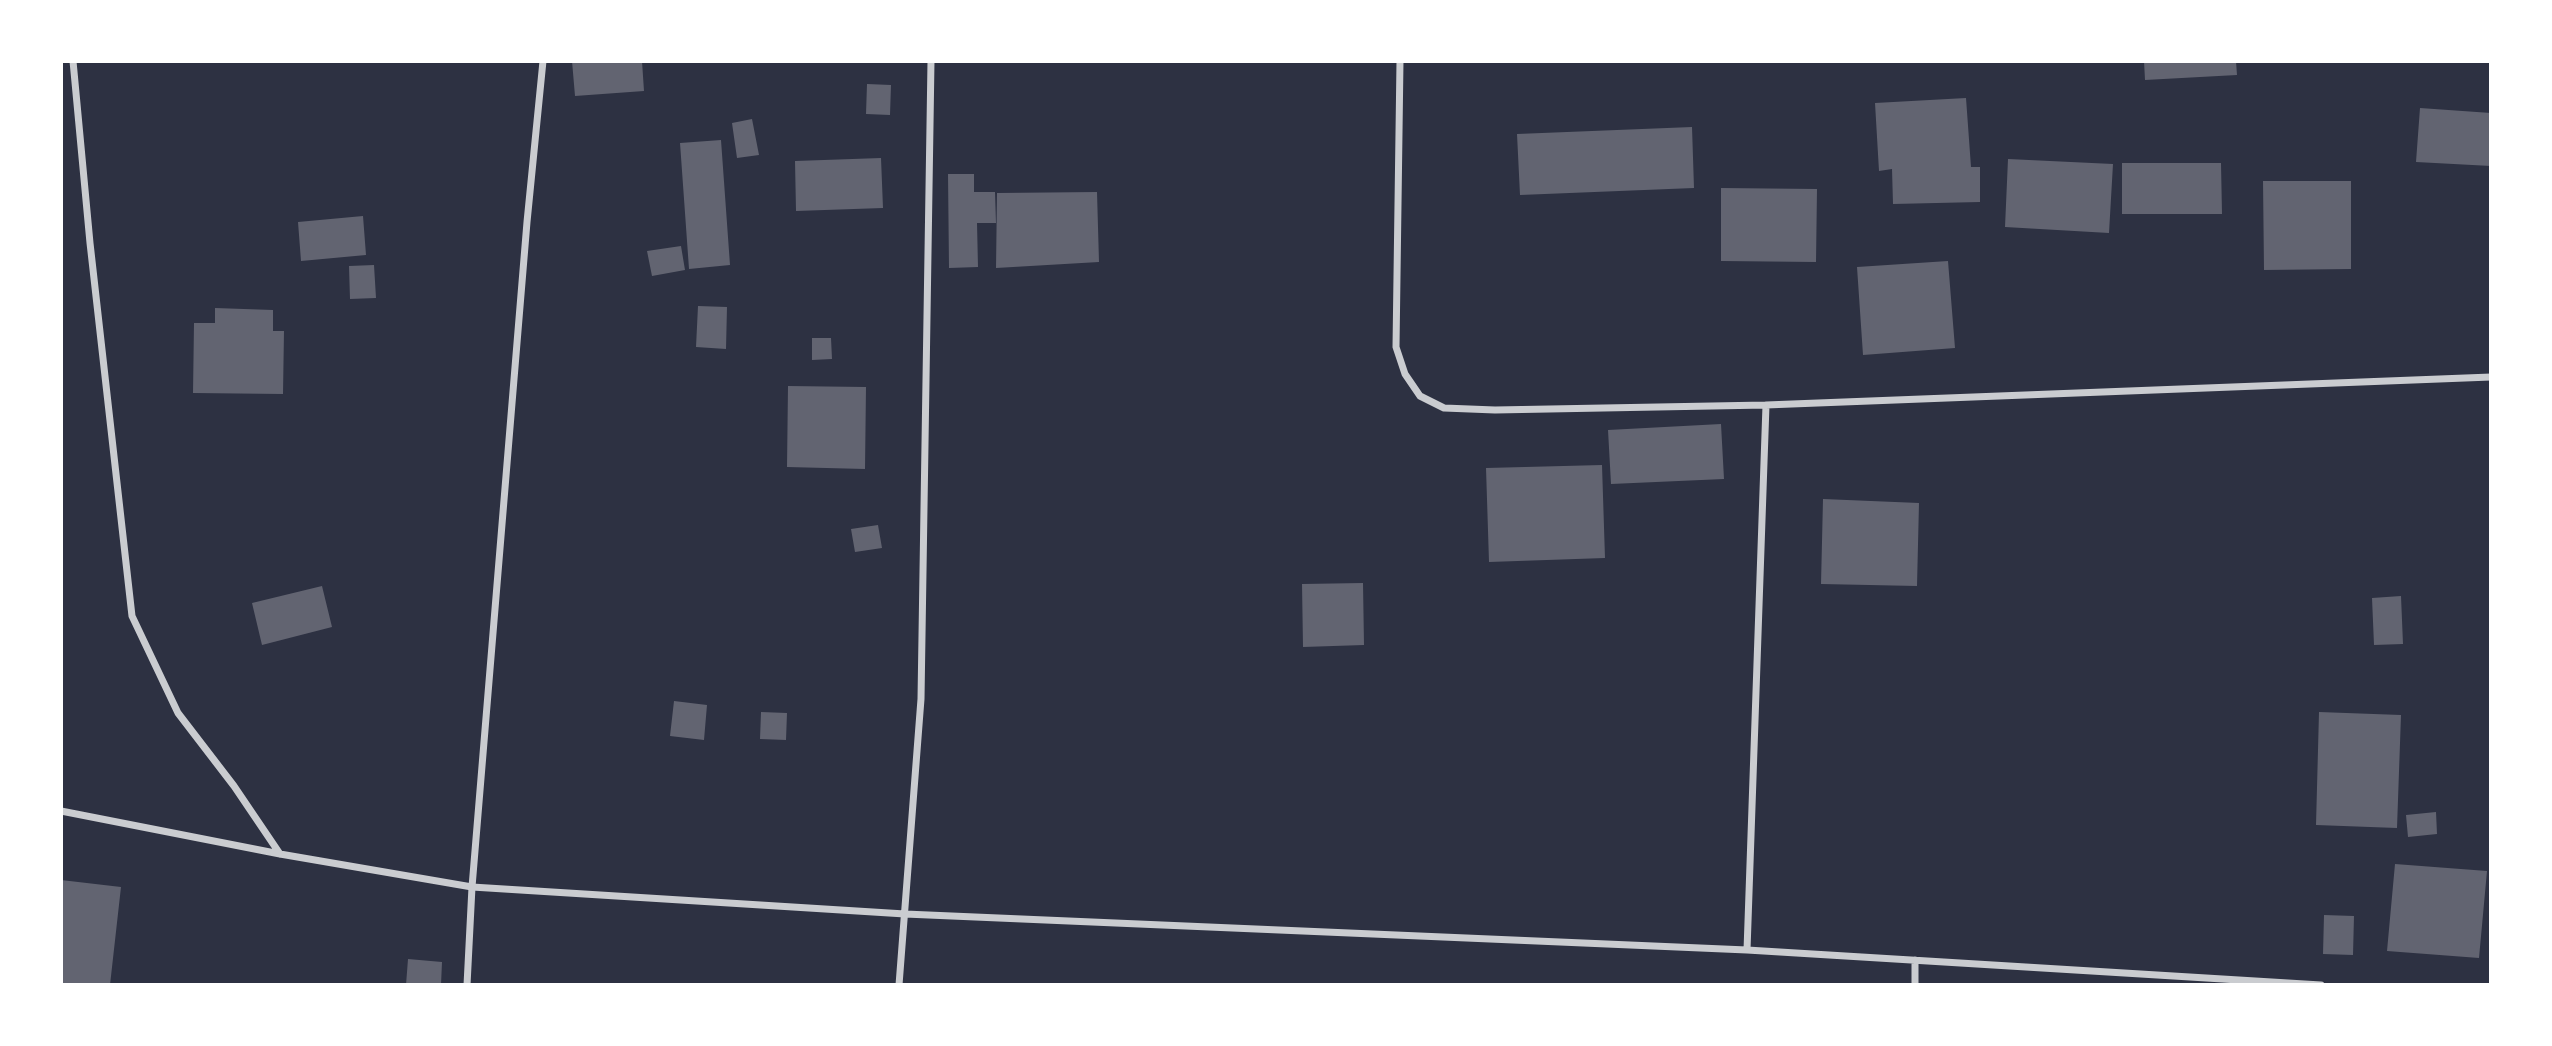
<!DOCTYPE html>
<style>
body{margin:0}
#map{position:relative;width:2552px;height:1046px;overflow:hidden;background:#2d3142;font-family:"Roboto Condensed",sans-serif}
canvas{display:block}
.frame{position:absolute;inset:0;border:63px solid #fff;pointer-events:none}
</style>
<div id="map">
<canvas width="2552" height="1046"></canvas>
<div class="frame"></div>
</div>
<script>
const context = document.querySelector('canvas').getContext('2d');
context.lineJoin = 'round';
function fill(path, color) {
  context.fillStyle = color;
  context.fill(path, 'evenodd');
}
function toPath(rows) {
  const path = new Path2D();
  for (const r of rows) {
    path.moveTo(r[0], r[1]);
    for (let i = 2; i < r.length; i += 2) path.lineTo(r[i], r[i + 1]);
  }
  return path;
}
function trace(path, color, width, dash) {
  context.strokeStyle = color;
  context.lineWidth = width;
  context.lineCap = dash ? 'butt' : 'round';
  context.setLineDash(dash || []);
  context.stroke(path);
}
const building = toPath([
 [572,61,642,61,644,91,575,96],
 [2144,61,2236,61,2237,75,2145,80],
 [867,84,891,85,890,115,866,114],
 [1966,98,1971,167,1980,167,1980,202,1893,204,1892,169,1879,171,1875,103],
 [2420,108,2491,113,2491,166,2416,162],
 [752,119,759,155,737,158,732,123],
 [1692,127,1694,188,1520,195,1517,134],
 [721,140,730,265,689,269,680,143],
 [881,158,883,208,796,211,795,161],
 [2008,159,2113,164,2109,233,2005,227],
 [2122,163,2221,163,2222,214,2122,214],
 [948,174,974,174,974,192,995,192,996,223,977,223,978,267,949,268],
 [2263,181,2351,181,2351,269,2264,270],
 [1721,188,1817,189,1816,262,1721,261],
 [1097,192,1099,262,996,268,997,193],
 [363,216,366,255,301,261,298,222],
 [681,246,685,270,652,276,647,251],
 [1948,261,1955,348,1863,355,1857,267],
 [374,265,376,298,350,299,349,266],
 [698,306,727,307,726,349,696,347],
 [215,308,273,310,273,331,284,331,283,394,193,393,194,323,215,323],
 [812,338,831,338,832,359,812,360],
 [788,386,866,387,865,469,787,467],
 [1721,424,1724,479,1611,484,1608,430],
 [1602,465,1605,558,1489,562,1486,468],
 [1823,499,1919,503,1917,586,1821,584],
 [878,525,882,548,855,552,851,529],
 [1363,583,1364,645,1303,647,1302,584],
 [322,586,332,627,262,645,252,603],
 [2401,596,2403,644,2374,645,2372,598],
 [674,701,707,705,704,740,670,736],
 [761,712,787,713,786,740,760,739],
 [2319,712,2401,715,2397,828,2316,825],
 [2436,812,2437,834,2408,837,2406,815],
 [2395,864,2487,871,2479,958,2387,951],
 [61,880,121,887,110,985,61,985],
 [2324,915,2354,916,2353,955,2323,954],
 [408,959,442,962,441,985,406,985]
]);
const minor = toPath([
 [73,61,90,243,132,616,178,713,234,786,280,854],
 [1400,61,1396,347,1405,374,1420,396,1444,408,1495,410,1766,405,2491,377],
 [61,811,280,854,472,887,905,914,1747,950,2321,985],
 [1747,950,1766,405],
 [467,985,472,887,527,222,543,61],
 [899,985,921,699,931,61],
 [1915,985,1915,960]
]);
fill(building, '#626471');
trace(minor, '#caccd0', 7);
</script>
